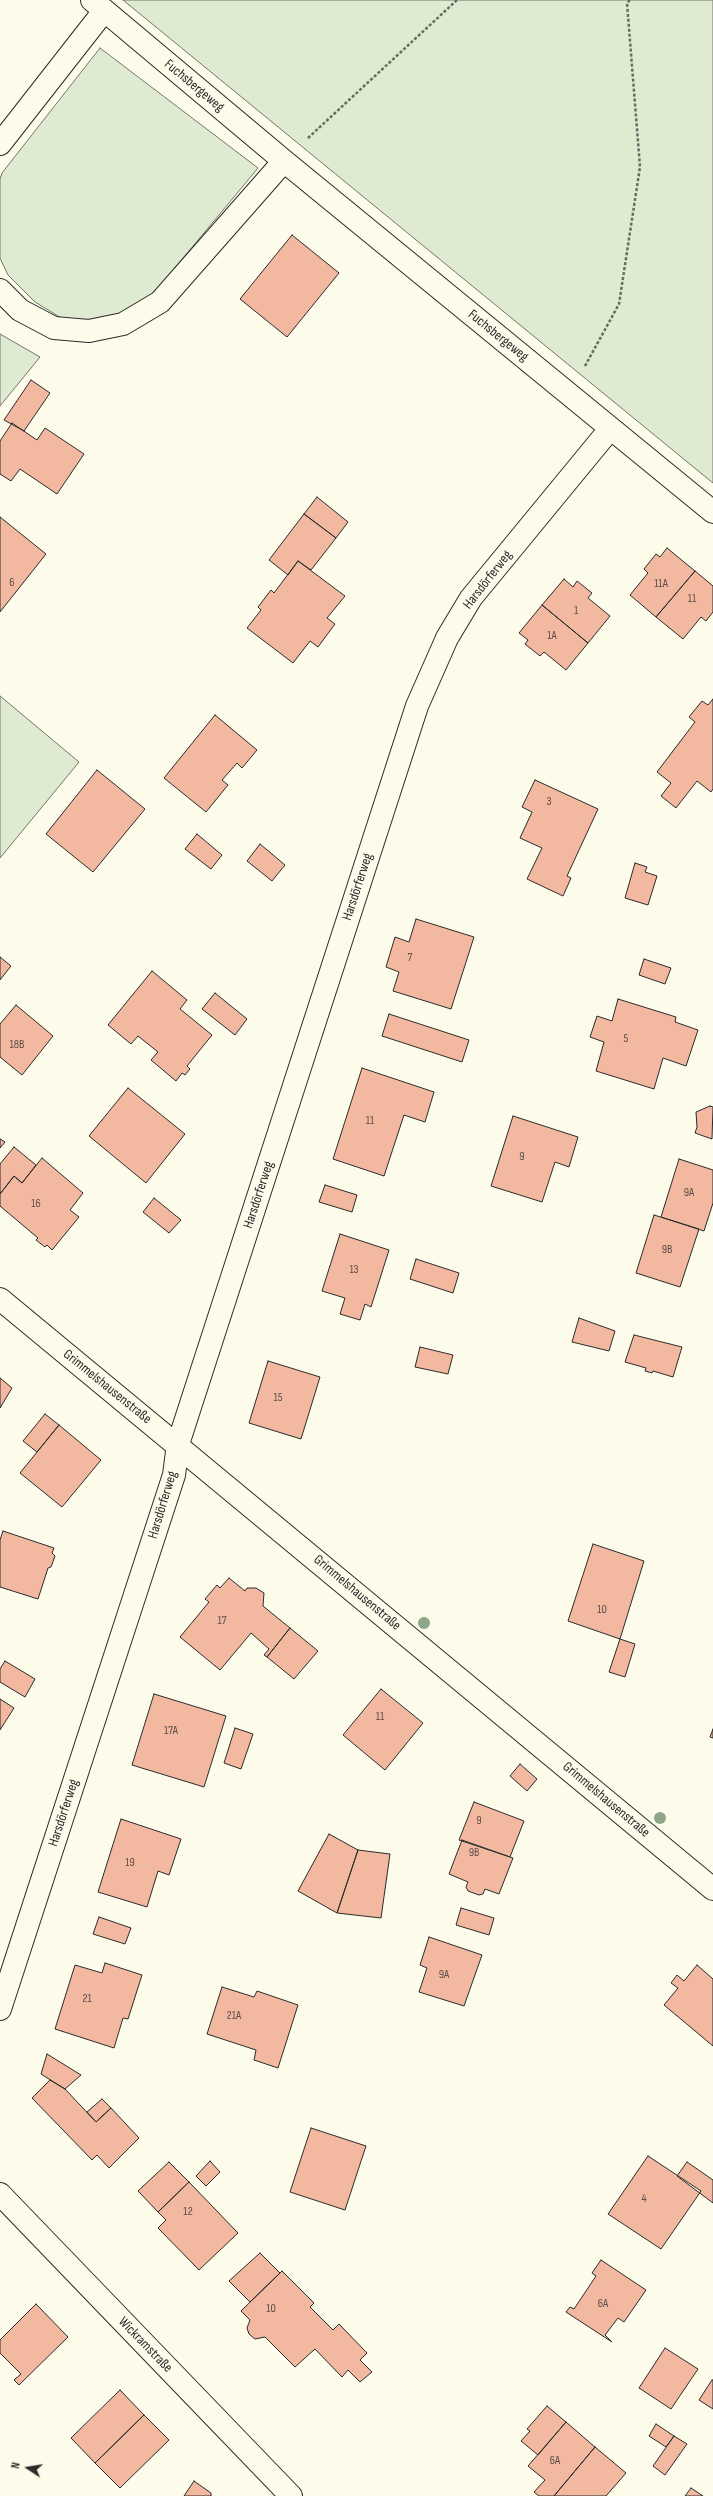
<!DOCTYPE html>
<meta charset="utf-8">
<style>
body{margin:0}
#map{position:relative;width:713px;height:2496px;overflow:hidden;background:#fdfbea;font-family:"Sofia Sans Condensed",sans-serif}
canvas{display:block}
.north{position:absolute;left:8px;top:2448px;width:40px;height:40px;-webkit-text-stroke:3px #fdfbea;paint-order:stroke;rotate:282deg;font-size:11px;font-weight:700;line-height:16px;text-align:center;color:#2b2b2b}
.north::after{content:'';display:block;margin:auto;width:14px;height:18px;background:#2b2b2b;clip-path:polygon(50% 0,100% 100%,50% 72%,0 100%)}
</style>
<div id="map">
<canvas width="713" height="2496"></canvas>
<div class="north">N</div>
</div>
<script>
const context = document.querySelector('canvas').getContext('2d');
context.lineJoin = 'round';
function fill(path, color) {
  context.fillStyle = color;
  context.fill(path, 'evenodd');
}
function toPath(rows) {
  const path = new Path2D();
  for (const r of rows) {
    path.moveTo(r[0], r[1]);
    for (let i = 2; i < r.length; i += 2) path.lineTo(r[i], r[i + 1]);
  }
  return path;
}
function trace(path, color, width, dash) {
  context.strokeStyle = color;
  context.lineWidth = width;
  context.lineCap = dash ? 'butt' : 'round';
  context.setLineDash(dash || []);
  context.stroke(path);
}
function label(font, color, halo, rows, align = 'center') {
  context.font = font + ' "Sofia Sans Condensed",sans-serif';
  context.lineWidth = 3;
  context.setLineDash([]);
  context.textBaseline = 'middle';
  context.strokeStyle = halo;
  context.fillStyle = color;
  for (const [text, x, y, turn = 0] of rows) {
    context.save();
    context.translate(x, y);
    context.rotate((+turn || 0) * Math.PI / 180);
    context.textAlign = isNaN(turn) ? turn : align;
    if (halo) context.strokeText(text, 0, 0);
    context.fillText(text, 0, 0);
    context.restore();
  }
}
const green = toPath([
 [123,0,713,0,713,483,123,0],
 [100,48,258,168,144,305,109,321,63,319,35,302,8,275,0,258,0,179,2,173,100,48],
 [0,334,40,357,0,406,0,334],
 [0,696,79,762,0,858,0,696]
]);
const building = toPath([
 [292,235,339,273,287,337,240,299,292,235],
 [31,380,50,393,24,431,4,420,31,380],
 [12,423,37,440,45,428,84,454,57,494,20,469,11,481,0,474,0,441,12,423],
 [317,497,348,522,336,538,304,514,317,497],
 [304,514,336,538,311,570,298,561,288,575,269,560,304,514],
 [0,517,46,554,0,612,0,517],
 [667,548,695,571,656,617,630,595,648,573,644,569,656,554,660,557,667,548],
 [298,561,345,596,327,618,335,624,318,647,310,641,293,663,247,628,261,610,258,607,271,590,274,593,298,561],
 [695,571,713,586,713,612,706,621,701,617,683,639,656,617,695,571],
 [564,579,573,587,577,581,592,593,588,598,610,616,588,643,542,605,564,579],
 [542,605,588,643,566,670,544,652,540,656,525,644,528,640,519,633,542,605],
 [713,699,713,789,711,792,697,781,676,808,661,796,671,783,657,772,695,722,689,717,702,701,708,705,713,699],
 [215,715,257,750,242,768,237,763,222,780,228,785,206,812,164,778,215,715],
 [97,770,145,809,93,872,46,834,97,770],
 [535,780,598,809,567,876,571,878,563,896,527,879,542,848,520,838,532,812,522,807,535,780],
 [197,834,222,855,211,869,185,849,197,834],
 [260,844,285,865,272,881,247,861,260,844],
 [635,863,647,867,645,872,657,876,648,905,625,898,635,863],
 [416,919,474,937,451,1009,393,991,399,972,386,967,395,937,409,942,416,919],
 [0,957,11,966,0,980,0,957],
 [644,959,671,968,665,984,639,975,644,959],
 [152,971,187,1000,180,1009,212,1035,187,1066,190,1069,185,1075,182,1073,176,1081,151,1060,158,1052,138,1036,131,1044,108,1025,152,971],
 [215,993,247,1019,235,1035,202,1009,215,993],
 [618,999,676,1017,675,1022,698,1030,686,1066,663,1058,654,1089,596,1071,604,1042,590,1037,597,1016,612,1021,618,999],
 [16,1005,53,1036,22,1075,0,1057,0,1024,16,1005],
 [389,1014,469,1040,462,1062,382,1036,389,1014],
 [362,1068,434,1092,425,1122,404,1115,384,1176,333,1159,362,1068],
 [128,1088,185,1134,146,1183,89,1136,128,1088],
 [710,1106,713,1107,712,1139,695,1133,697,1127,696,1112,710,1106],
 [513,1116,578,1137,569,1167,555,1162,542,1202,491,1186,513,1116],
 [0,1139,5,1142,0,1148,0,1139],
 [14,1147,36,1165,22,1183,14,1176,0,1194,0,1164,14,1147],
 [42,1158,83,1193,70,1210,79,1217,52,1250,47,1245,45,1247,36,1240,38,1238,0,1206,0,1194,14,1176,22,1183,42,1158],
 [679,1159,713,1170,713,1203,704,1231,661,1217,679,1159],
 [325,1185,357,1195,352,1212,319,1202,325,1185],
 [154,1198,181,1220,169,1233,143,1212,154,1198],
 [654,1215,699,1229,680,1287,636,1273,654,1215],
 [340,1234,389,1250,371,1307,365,1304,360,1320,340,1314,345,1298,322,1291,340,1234],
 [416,1259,459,1273,453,1293,410,1279,416,1259],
 [579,1318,615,1331,609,1351,572,1342,579,1318],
 [634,1335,682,1347,673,1377,653,1371,652,1373,645,1371,646,1368,625,1362,634,1335],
 [420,1347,453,1355,448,1374,415,1367,420,1347],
 [268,1361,320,1377,301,1439,249,1423,268,1361],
 [0,1378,12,1388,0,1408,0,1378],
 [45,1414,59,1425,37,1452,23,1441,45,1414],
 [59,1425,101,1460,62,1507,20,1473,59,1425],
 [3,1531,54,1548,52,1553,55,1556,51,1567,48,1568,38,1599,0,1587,0,1540,3,1531],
 [593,1544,644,1561,620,1639,568,1621,593,1544],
 [229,1578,245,1591,247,1588,256,1588,264,1593,263,1606,290,1628,267,1657,264,1655,269,1649,251,1633,220,1670,180,1637,209,1602,205,1599,217,1585,220,1588,229,1578],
 [290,1628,318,1651,294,1679,267,1657,290,1628],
 [620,1639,635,1644,625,1677,609,1672,620,1639],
 [5,1661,35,1679,25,1697,0,1682,0,1669,5,1661],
 [381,1689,423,1723,385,1770,343,1735,381,1689],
 [154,1694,226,1716,204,1787,132,1765,154,1694],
 [0,1699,14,1708,0,1730,0,1699],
 [235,1728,253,1734,241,1769,224,1763,235,1728],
 [713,1729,713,1738,710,1737,713,1729],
 [520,1764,537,1779,527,1791,510,1776,520,1764],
 [474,1802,524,1821,510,1857,459,1840,474,1802],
 [121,1819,181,1839,169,1875,158,1871,147,1907,98,1892,121,1819],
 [329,1834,358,1850,337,1913,298,1891,329,1834],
 [462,1840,513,1858,499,1894,485,1889,483,1894,479,1895,468,1891,466,1887,468,1882,449,1874,462,1840],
 [358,1850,390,1854,381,1918,337,1913,358,1850],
 [461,1908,494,1918,489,1935,456,1925,461,1908],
 [99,1917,131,1928,125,1944,93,1934,99,1917],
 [429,1937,482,1955,464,2006,419,1992,427,1968,420,1965,429,1937],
 [105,1963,142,1975,128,2019,123,2018,114,2048,55,2029,75,1965,102,1973,105,1963],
 [697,1965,713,1979,713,2046,664,2005,678,1988,671,1983,677,1975,684,1981,697,1965],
 [222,1987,254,1997,257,1991,298,2005,278,2068,254,2060,256,2050,207,2034,222,1987],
 [47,2054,81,2075,65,2089,41,2074,47,2054],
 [50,2080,65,2089,96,2122,111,2108,139,2138,109,2168,97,2155,92,2160,32,2098,50,2080],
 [102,2099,111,2108,96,2122,87,2112,102,2099],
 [311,2128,366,2146,345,2210,290,2192,311,2128],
 [648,2156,701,2191,661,2249,608,2214,648,2156],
 [210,2161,220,2172,206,2186,196,2176,210,2161],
 [169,2162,189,2182,158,2212,138,2191,169,2162],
 [687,2162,713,2180,713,2203,677,2176,687,2162],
 [189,2182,238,2233,199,2270,158,2228,166,2220,158,2212,189,2182],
 [260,2253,280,2273,250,2302,229,2281,260,2253],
 [601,2260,646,2290,624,2322,618,2318,605,2335,612,2342,566,2312,570,2307,574,2309,596,2276,592,2273,601,2260],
 [282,2271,314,2303,310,2307,333,2330,339,2324,367,2353,360,2360,372,2372,360,2382,348,2370,342,2377,315,2349,295,2367,265,2337,255,2339,249,2334,247,2328,250,2320,241,2311,282,2271],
 [36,2304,68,2337,19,2385,14,2380,21,2374,0,2353,0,2340,36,2304],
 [665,2348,698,2369,671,2409,639,2388,665,2348],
 [712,2380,713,2380,713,2409,699,2400,712,2380],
 [120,2390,144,2415,95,2463,71,2438,120,2390],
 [547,2406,566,2422,538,2455,521,2441,530,2431,527,2429,547,2406],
 [144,2415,169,2440,120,2488,95,2463,144,2415],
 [566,2422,595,2447,554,2496,539,2496,534,2492,545,2480,528,2466,566,2422],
 [656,2424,674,2436,666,2447,649,2436,656,2424],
 [674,2436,687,2444,665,2475,653,2466,674,2436],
 [595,2447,626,2473,606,2496,554,2496,595,2447],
 [194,2481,211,2493,211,2496,184,2496,194,2481],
 [691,2488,703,2496,685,2496,691,2488]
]);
const path = toPath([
 [308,138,457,0],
 [585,366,619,304,640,167,627,3,630,0]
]);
const minor = toPath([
 [92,0,284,161,713,512],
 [0,144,104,11],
 [0,290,20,310,54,328,89,331,123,324,160,302,284,161],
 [0,1299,713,1889],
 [0,2009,174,1475,178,1444,417,706,447,638,471,598,610,429],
 [0,2194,291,2496]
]);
const trees = [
 [424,1623],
 [660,1818]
];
const numberNames = [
 ["6",12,583],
 ["11A",661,584],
 ["11",692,599],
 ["1",576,611],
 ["1A",552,636],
 ["3",549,802],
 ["7",410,958],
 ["5",626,1039],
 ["18B",17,1045],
 ["11",370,1121],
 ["9",522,1157],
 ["9A",689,1193],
 ["16",36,1204],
 ["9B",667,1250],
 ["13",354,1270],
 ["15",278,1398],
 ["10",602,1610],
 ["17",222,1621],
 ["11",380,1717],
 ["17A",171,1731],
 ["9",479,1821],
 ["9B",474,1853],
 ["19",130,1863],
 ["9A",444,1975],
 ["21",87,1999],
 ["21A",234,2016],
 ["4",644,2199],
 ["12",188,2212],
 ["6A",603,2304],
 ["10",271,2309],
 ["6A",555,2461]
];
const streetNames = [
 ["Fuchsbergeweg",194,86,40],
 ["Fuchsbergeweg",498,336,39],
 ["Harsdörferweg",488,580,-52],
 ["Harsdörferweg",358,887,-72],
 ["Harsdörferweg",259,1195,-72],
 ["Grimmelshausenstraße",107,1387,39],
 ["Harsdörferweg",163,1505,-73],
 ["Grimmelshausenstraße",357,1593,40],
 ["Grimmelshausenstraße",606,1800,40],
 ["Harsdörferweg",64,1813,-72],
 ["Wickramstraße",145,2345,46]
];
fill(green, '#deebd1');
trace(green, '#74746e', 1);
fill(building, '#f2b8a0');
trace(building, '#2b2b2b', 1);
trace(minor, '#2b2b2b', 24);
trace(path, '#6a6964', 2.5, [3, 2]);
trace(minor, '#fdfbea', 22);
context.fillStyle = '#8ea78a';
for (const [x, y] of trees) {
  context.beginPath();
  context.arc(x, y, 6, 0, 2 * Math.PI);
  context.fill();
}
label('12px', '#5d4e48', null, numberNames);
label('14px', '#2b2b2b', '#fdfbea', streetNames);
</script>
